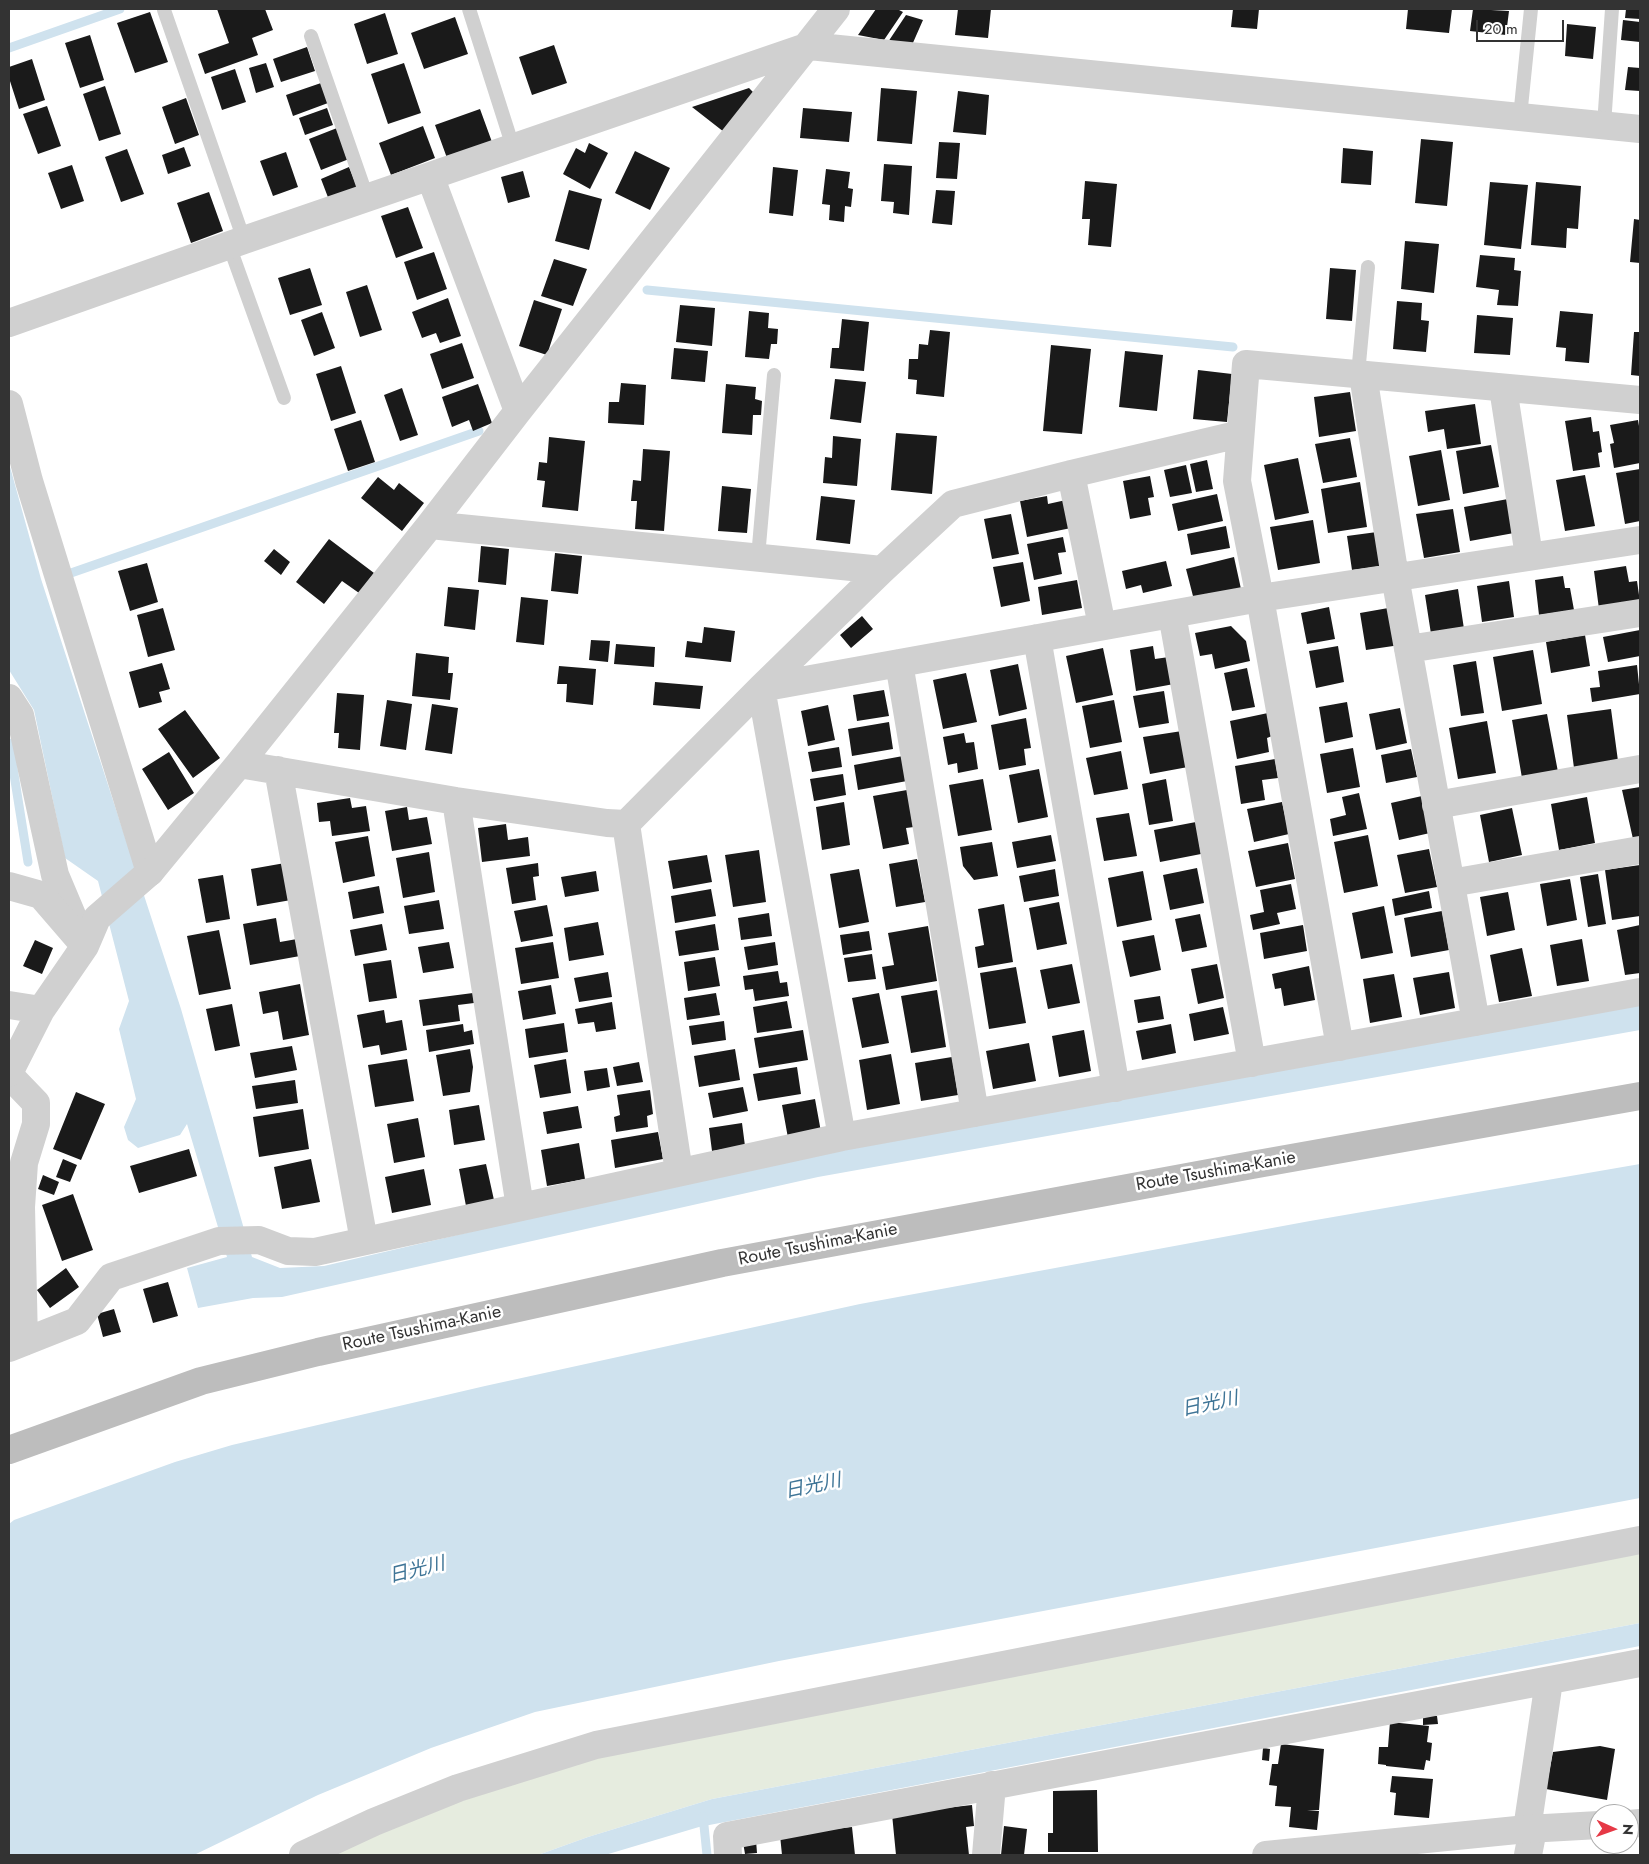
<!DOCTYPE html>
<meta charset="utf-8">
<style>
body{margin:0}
#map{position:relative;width:1649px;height:1864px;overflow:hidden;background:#fff;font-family:Jost,sans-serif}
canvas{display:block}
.frame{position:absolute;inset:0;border:10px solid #333;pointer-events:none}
.north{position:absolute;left:1589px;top:1804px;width:50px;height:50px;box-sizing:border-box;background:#fff;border:1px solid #adadad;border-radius:50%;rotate:92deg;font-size:14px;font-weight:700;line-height:20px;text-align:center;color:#333}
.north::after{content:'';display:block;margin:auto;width:18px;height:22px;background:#e63946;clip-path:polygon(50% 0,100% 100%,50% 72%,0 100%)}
.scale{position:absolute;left:1476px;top:20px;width:88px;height:22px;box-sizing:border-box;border:2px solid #333;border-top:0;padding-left:6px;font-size:15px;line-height:18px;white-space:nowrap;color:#333;-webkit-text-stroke:4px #fff;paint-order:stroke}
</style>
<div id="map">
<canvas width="1649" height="1864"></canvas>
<div class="frame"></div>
<div class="north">N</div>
<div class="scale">20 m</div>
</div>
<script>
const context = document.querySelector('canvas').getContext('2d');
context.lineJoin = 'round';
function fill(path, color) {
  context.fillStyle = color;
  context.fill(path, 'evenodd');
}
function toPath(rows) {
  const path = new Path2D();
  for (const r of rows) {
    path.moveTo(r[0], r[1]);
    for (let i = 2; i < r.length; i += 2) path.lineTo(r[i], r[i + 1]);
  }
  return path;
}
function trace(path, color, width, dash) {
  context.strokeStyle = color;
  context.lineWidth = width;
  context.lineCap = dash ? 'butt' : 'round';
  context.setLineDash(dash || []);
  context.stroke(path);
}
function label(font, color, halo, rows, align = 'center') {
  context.font = font + ' Jost,"Noto Sans JP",sans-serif';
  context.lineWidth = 5;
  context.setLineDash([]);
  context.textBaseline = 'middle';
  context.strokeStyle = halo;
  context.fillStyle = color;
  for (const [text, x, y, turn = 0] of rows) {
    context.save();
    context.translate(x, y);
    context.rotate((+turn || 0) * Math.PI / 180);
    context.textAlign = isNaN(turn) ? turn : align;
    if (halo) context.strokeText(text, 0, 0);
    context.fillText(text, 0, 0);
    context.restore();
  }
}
const green = toPath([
 [1640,1546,1640,1623,712,1799,588,1837,538,1855,317,1855,375,1828,643,1742]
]);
const water = toPath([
 [9,463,41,579,181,1009,252,1257,280,1268,324,1266,810,1153,1640,1004,1640,1030,818,1177,282,1297,253,1298,198,1308,187,1268,227,1257,187,1124,180,1135,138,1148,128,1140,124,1127,136,1099,119,1029,129,1001,98,881,65,858,34,710,9,670],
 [1640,1164,1640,1498,779,1661,535,1712,431,1748,318,1795,194,1855,9,1855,9,1524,14,1520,175,1462,232,1445,485,1386,860,1304,1310,1221],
 [1640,1623,1640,1646,699,1827,605,1855,538,1855,588,1837,712,1799]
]);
const stream = toPath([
 [9,48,120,9],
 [647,290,1233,347],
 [71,573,479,431],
 [9,743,28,862],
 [703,1816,707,1855]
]);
const building = toPath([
 [217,9,265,9,273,30,252,38,258,55,205,74,198,54,229,43],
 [876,9,897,9,903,12,884,40,858,35],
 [958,9,991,9,988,38,955,35],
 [1233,9,1259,9,1257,29,1231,27],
 [1408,9,1452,9,1449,33,1406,29],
 [1473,9,1509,11,1506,35,1470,31],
 [1626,9,1640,9,1640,19,1625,18],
 [150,12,168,62,135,73,117,23],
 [385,13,398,54,367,64,354,24],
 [906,15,923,20,912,45,888,42],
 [455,17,468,54,424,69,411,33],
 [1623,20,1640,22,1640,42,1621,40],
 [1567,24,1596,27,1593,59,1565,56],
 [90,35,104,80,80,88,65,43],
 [554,45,567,83,532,95,519,57],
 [307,47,315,71,281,82,273,59],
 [32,59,45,100,19,109,9,78,9,67],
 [266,63,274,87,256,93,249,68],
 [404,63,421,113,388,124,371,74],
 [1628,67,1640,68,1640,91,1625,90],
 [235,69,246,102,222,110,211,77],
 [321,83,328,103,293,116,286,95],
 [105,86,121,134,99,141,83,94],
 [749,88,754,93,724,132,692,107],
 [881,88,917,91,912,144,877,141],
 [958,91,989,95,986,135,953,132],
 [186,98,199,135,175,144,162,107],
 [47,106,61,146,38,154,23,114],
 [327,108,333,125,305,135,299,118],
 [803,108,852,112,849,142,800,138],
 [480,109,492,142,447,158,435,125],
 [423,126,435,158,391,175,379,143],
 [337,128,349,159,321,170,309,139],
 [1421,139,1453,142,1447,206,1415,203],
 [939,142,960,143,957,179,936,178],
 [589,143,608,153,590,189,563,174,576,148,585,153],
 [184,147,191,166,168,174,162,155],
 [1343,148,1373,151,1371,185,1341,183],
 [127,149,144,194,121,202,105,157],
 [635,151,670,168,650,210,615,193],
 [286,152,298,187,273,196,260,161],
 [884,164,912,166,909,215,893,213,894,202,881,201],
 [72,165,84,201,61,209,48,173],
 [349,167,358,189,329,200,321,179],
 [773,167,798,170,793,216,769,213],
 [826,169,850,172,848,188,853,189,851,207,845,206,844,222,829,220,830,205,822,204],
 [523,171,530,197,508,203,501,177],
 [1085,181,1117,184,1111,247,1088,245,1090,219,1082,219],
 [1490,182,1528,185,1521,249,1484,245],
 [1536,182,1581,186,1578,229,1567,228,1566,248,1531,245],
 [569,190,602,199,589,250,555,241],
 [936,190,955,191,952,225,932,223],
 [209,192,223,231,191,243,177,203],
 [408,207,423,248,396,258,381,216],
 [1634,219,1640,220,1640,263,1630,262],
 [1405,241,1439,244,1434,293,1401,289],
 [434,252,447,289,417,300,404,262],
 [1480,255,1515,258,1514,270,1521,271,1518,306,1497,305,1499,290,1476,287],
 [554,259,587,269,573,306,541,296],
 [310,268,322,305,290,315,278,278],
 [1330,268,1356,270,1352,321,1326,319],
 [367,285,382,330,360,337,346,292],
 [448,298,461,336,440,343,436,333,422,338,412,312],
 [534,300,562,309,547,355,519,346],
 [1397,301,1422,303,1421,320,1429,321,1426,352,1393,349],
 [680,305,715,308,712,346,676,342],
 [749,311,769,313,768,328,778,329,777,344,771,344,769,359,745,357],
 [1560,311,1593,314,1589,363,1565,361,1566,348,1556,347],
 [322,312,335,348,314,356,301,320],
 [1477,315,1513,318,1510,355,1474,353],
 [842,319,869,322,864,371,830,368,832,348,839,348],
 [930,330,950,332,944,397,916,394,917,380,908,379,909,359,918,359,919,344,928,345],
 [1634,332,1640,332,1640,376,1631,375],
 [462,343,474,378,442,389,430,354],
 [1051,345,1091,349,1082,434,1043,431],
 [674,348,708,351,705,382,671,379],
 [1125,351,1163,355,1157,411,1119,407],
 [341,366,356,413,331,421,316,374],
 [1198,370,1232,374,1227,422,1193,419],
 [835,379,866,382,861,423,830,419],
 [621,383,646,385,644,425,608,423,609,402,619,402],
 [478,384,492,423,473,431,469,420,452,427,442,397],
 [726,384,756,387,755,399,762,401,761,415,753,415,752,435,722,433],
 [402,388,418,435,400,441,384,395],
 [1350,392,1356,431,1319,437,1314,397],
 [1475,404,1481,444,1447,449,1444,429,1428,432,1425,411],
 [1591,417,1593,432,1599,431,1602,452,1598,453,1600,467,1573,471,1565,421],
 [361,420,375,462,348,471,334,429],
 [1638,420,1640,432,1640,463,1614,468,1610,444,1614,443,1610,425],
 [896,433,937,436,932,494,891,490],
 [833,436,861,439,857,486,823,483,825,457,832,458],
 [549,437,585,441,578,511,542,507,545,481,537,480,539,462,547,463],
 [1350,438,1357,477,1323,483,1315,444],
 [1491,445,1499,487,1463,494,1456,451],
 [643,449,670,451,664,531,635,529,637,501,631,501,633,480,641,481],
 [1441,450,1450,500,1418,506,1409,456],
 [1298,458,1309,513,1275,520,1264,465],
 [1207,460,1213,489,1196,492,1190,464],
 [1186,465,1192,493,1170,497,1164,470],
 [1640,469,1640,521,1625,524,1616,473],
 [1585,475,1595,526,1565,531,1556,480],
 [1150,476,1154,497,1148,498,1151,515,1130,519,1123,481],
 [378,477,394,490,399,483,424,503,402,531,361,498],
 [1360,482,1367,527,1328,533,1321,489],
 [722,486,751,489,747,533,718,531],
 [1217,494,1223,521,1178,531,1172,504],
 [821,496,855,500,850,544,816,540],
 [1047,496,1048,504,1066,500,1071,528,1027,537,1020,501],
 [1508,499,1514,533,1470,541,1464,507],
 [1453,509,1460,552,1424,558,1416,514],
 [1011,514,1019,554,992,559,984,519],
 [1313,520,1320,563,1278,570,1270,527],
 [1226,526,1230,548,1191,555,1187,534],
 [1377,532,1382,566,1352,570,1347,536],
 [1063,537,1066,552,1058,553,1062,574,1034,580,1027,544],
 [329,539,374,573,359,593,342,581,324,604,296,582],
 [481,546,509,549,506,585,478,582],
 [274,549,290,562,281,575,264,561],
 [555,553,582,556,578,594,551,591],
 [1234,557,1241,589,1194,600,1186,569],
 [1166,561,1172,586,1143,593,1141,585,1126,589,1122,571],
 [1023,562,1030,601,1001,607,993,567],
 [147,563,158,602,130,611,118,571],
 [1626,566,1629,582,1637,581,1640,602,1599,609,1594,571],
 [1563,576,1565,588,1570,588,1574,610,1539,615,1535,580],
 [1077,580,1082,608,1042,615,1038,587],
 [1509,581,1514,617,1482,622,1477,586],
 [448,587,479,590,475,630,444,626],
 [1458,589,1464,629,1431,634,1425,595],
 [521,597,548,600,544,645,516,642],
 [1329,607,1335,639,1307,644,1301,613],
 [1394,607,1400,645,1366,650,1360,613],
 [163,608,175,650,148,657,137,615],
 [862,616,873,629,851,648,840,635],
 [1231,626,1246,641,1250,661,1215,669,1212,654,1200,656,1195,633],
 [704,627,735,631,731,662,685,657,687,641,702,643],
 [1640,630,1640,656,1608,662,1603,637],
 [1585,635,1590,666,1551,673,1546,642],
 [591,640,610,641,608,662,589,660],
 [616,644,655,647,654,667,614,664],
 [1153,646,1155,659,1169,657,1174,684,1136,691,1130,650],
 [1338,646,1344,682,1316,688,1309,651],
 [1103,648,1113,695,1076,703,1066,656],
 [1533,650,1542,704,1502,711,1493,657],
 [416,653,449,657,448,673,453,673,450,700,412,696],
 [1476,661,1484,713,1461,716,1453,665],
 [162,663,170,689,159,692,162,702,139,708,129,672],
 [1018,664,1027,709,999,716,990,670],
 [1637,665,1640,694,1592,702,1590,688,1600,687,1598,671],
 [559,666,596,669,593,705,566,702,567,684,557,684],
 [1247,668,1255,707,1232,711,1224,673],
 [966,673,977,722,943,729,933,680],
 [655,682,703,686,700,709,653,705],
 [884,690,889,716,857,721,853,695],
 [1164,691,1169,723,1139,728,1133,696],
 [337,693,364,695,360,750,338,748,339,733,334,733],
 [387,700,412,704,406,750,380,746],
 [1114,700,1122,742,1090,748,1082,706],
 [1347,702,1353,737,1325,743,1319,707],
 [432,704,458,708,452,754,425,750],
 [828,705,835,740,808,746,801,711],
 [1400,708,1407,743,1376,750,1369,714],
 [1611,709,1618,761,1574,768,1567,715],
 [185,710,220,758,193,778,158,729],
 [1268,713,1272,736,1267,738,1269,752,1237,759,1230,721],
 [1547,714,1558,772,1522,778,1512,720],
 [1026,718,1031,748,1024,749,1026,765,999,770,991,725],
 [1487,721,1496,773,1458,779,1449,728],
 [889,722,893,749,852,756,848,729],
 [1182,731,1188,767,1150,774,1143,737],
 [964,733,966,743,974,742,978,769,958,773,957,763,948,765,943,737],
 [839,747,842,767,812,772,808,752],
 [1353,748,1360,787,1327,793,1320,754],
 [1411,749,1417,777,1386,783,1381,755],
 [1121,751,1128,789,1094,795,1086,758],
 [169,752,194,793,168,810,142,769],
 [903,756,907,781,858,790,854,765],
 [1275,759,1278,778,1262,780,1265,800,1241,804,1235,766],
 [1039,769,1048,817,1018,823,1009,775],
 [843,774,846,795,814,801,810,779],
 [983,779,992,830,958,836,949,785],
 [1166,779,1173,821,1149,825,1142,784],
 [1640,787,1640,837,1633,839,1622,790],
 [907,790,914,827,906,828,909,844,883,849,873,796],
 [1359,793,1367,829,1333,836,1330,819,1346,815,1342,797],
 [1422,796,1430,833,1399,840,1391,803],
 [1587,797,1595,843,1559,850,1551,804],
 [350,798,352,808,366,806,370,831,332,836,330,821,319,822,317,803],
 [844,802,850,845,822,850,816,807],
 [1282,802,1289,834,1254,842,1247,809],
 [407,807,409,820,427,817,432,844,392,851,385,811],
 [1512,808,1522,855,1489,862,1480,815],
 [1129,813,1137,856,1104,861,1096,818],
 [1196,822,1201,854,1160,862,1154,830],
 [506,824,508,840,528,837,530,856,482,862,478,828],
 [1051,835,1056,861,1017,868,1012,842],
 [1368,835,1378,886,1344,893,1334,842],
 [368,836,375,876,343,883,335,842],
 [992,842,998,876,974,880,963,866,960,847],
 [1288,843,1295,879,1256,887,1248,851],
 [1429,849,1437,887,1405,893,1397,855],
 [759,850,766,902,733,907,725,855],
 [429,852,435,892,403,898,396,858],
 [707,855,712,882,673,889,668,861],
 [917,859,925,902,896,907,889,864],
 [285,863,291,900,257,906,251,869],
 [538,863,539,876,533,877,536,900,512,904,506,868],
 [1640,865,1640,916,1612,920,1605,870],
 [1197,868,1204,903,1170,910,1163,875],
 [859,869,869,922,839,928,830,874],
 [1055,869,1059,896,1024,902,1019,876],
 [596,871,599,891,565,897,561,877],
 [1143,871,1152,920,1117,927,1108,878],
 [1598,874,1606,924,1588,927,1580,877],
 [223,875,230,919,206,923,198,879],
 [1570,879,1577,920,1547,926,1540,884],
 [1291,884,1296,909,1277,913,1280,924,1253,930,1250,915,1264,912,1260,890],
 [379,886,384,913,353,919,348,892],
 [711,889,716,916,675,923,671,896],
 [1429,891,1432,908,1395,916,1392,899],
 [1508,892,1515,930,1487,936,1480,897],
 [439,900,444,929,409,934,404,906],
 [1059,902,1067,944,1037,950,1029,908],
 [1004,904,1013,962,978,968,975,947,984,945,978,909],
 [547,905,553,936,521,942,514,911],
 [1384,906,1393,953,1361,959,1352,913],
 [1442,911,1449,950,1411,957,1404,918],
 [769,913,772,936,741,940,738,918],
 [1200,914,1207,947,1182,952,1175,919],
 [276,918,280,942,297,939,300,956,250,965,243,924],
 [598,922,604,955,569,961,564,928],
 [382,924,387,950,355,956,350,930],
 [715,924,719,950,679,956,675,931],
 [1303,925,1307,951,1264,959,1260,933],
 [1640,925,1640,973,1625,975,1617,930],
 [928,926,937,981,886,990,882,967,894,965,888,933],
 [219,930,231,989,199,995,187,936],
 [869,931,872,950,843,955,840,935],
 [1154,935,1161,970,1130,977,1122,941],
 [1582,939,1589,981,1557,986,1550,945],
 [35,940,53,948,42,974,23,966],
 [449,942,454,968,423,973,418,947],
 [553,942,559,978,521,984,515,948],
 [775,942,778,965,748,970,744,947],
 [1522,948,1532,996,1499,1002,1490,955],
 [872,954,876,979,848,982,844,958],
 [715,957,720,986,688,991,684,962],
 [391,960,397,998,369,1002,363,964],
 [1072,964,1080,1003,1048,1009,1040,970],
 [1217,964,1224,998,1198,1004,1191,969],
 [1309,966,1315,1000,1284,1006,1281,988,1275,989,1272,974],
 [1016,967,1026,1023,989,1029,980,973],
 [778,971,780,983,787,982,789,996,755,1001,753,989,745,990,743,976],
 [608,972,612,997,579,1002,574,978],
 [1449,972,1455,1008,1420,1015,1413,978],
 [1394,974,1402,1017,1370,1023,1363,979],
 [300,984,309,1035,283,1040,278,1011,263,1014,259,992],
 [551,985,556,1014,523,1020,518,991],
 [937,990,946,1047,911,1053,901,996],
 [473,993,474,1003,458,1005,460,1021,423,1026,419,1000],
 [716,993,720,1015,687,1020,684,998],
 [879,993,889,1043,862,1048,852,998],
 [1160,996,1164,1019,1138,1023,1134,1000],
 [787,1001,792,1028,757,1033,753,1007],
 [612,1002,616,1029,596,1032,594,1022,578,1024,575,1009],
 [232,1004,240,1046,215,1051,206,1009],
 [1223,1007,1229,1034,1194,1041,1189,1014],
 [384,1010,386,1023,402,1020,407,1050,381,1055,379,1045,363,1048,357,1015],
 [724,1021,726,1040,692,1045,689,1026],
 [564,1023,568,1052,529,1058,525,1029],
 [463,1024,464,1032,472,1030,474,1044,429,1052,426,1030],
 [1171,1024,1176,1053,1142,1060,1136,1031],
 [803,1030,808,1060,759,1068,754,1038],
 [1084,1030,1091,1071,1059,1077,1052,1036],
 [1029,1043,1036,1081,993,1089,986,1051],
 [292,1046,297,1070,255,1078,250,1053],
 [470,1049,473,1067,470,1092,443,1096,436,1055],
 [735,1049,740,1080,699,1087,694,1056],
 [891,1054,900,1104,867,1110,859,1060],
 [952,1057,958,1095,921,1101,915,1063],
 [407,1059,414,1101,375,1107,368,1065],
 [566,1059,571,1093,540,1098,534,1065],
 [639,1062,643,1082,617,1086,613,1067],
 [797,1067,801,1094,758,1101,753,1074],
 [607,1068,610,1087,587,1091,584,1071],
 [295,1080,298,1103,256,1109,252,1086],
 [743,1087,748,1111,713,1118,708,1093],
 [650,1090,653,1114,647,1116,648,1127,616,1132,614,1117,620,1115,617,1095],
 [76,1092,105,1104,81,1160,53,1149],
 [815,1099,821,1132,788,1138,782,1105],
 [479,1105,485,1140,454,1145,449,1110],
 [578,1106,582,1128,547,1134,543,1112],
 [303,1109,309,1149,259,1157,253,1117],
 [418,1118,425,1157,394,1163,387,1124],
 [742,1123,745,1146,712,1151,709,1128],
 [658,1132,663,1159,615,1168,611,1140],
 [579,1143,585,1179,547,1186,541,1150],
 [189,1149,197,1176,139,1193,130,1166],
 [63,1159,77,1165,70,1182,56,1177],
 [311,1159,320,1202,282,1209,274,1167],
 [486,1164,494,1200,466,1206,459,1169],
 [424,1169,431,1205,392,1213,385,1177],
 [43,1175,59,1182,54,1195,38,1189],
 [73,1194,93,1250,62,1261,42,1205],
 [66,1268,79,1287,50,1308,37,1290],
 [168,1282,178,1316,153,1323,143,1289],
 [114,1309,121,1332,103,1337,97,1314],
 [1423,1716,1437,1716,1438,1724,1423,1725],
 [1390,1722,1429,1726,1427,1742,1432,1743,1430,1761,1426,1760,1424,1770,1386,1766,1386,1765,1378,1764,1379,1747,1388,1747],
 [1281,1744,1324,1749,1319,1810,1307,1810,1319,1811,1317,1830,1289,1827,1291,1807,1275,1806,1277,1786,1269,1785,1272,1764,1278,1764],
 [1600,1746,1615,1749,1607,1800,1546,1789,1553,1752],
 [1263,1748,1270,1749,1269,1761,1262,1760],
 [1392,1776,1433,1779,1429,1818,1394,1815,1396,1793,1390,1792],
 [1097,1790,1098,1852,1048,1852,1048,1833,1053,1833,1053,1791],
 [972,1805,974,1826,966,1827,969,1855,896,1855,892,1814],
 [1004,1826,1027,1829,1024,1855,1001,1855],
 [852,1827,855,1855,782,1855,780,1835],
 [756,1840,757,1853,745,1854,743,1842]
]);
const service = toPath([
 [469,9,513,147],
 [164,10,244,240],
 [311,36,367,197],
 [1520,117,1531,9],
 [1604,125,1612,9],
 [229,245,284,398],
 [1358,374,1368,267],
 [758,557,774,375]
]);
const minor = toPath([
 [430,176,518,411],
 [9,323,244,240,809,46,1640,129],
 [1363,375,1395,577,1476,1022],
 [1503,388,1529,556],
 [9,404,29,481,150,872],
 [1071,474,1102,626],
 [430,525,882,570],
 [1172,614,1252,1063],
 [1037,638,1116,1088],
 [1408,649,1640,613],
 [899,663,975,1113],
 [761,688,1260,598,1640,540],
 [761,688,842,1137],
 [9,698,20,715,55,875,82,939],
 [239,764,456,801,607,823,626,824,761,688,882,570,953,504,1071,474,1240,434],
 [278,770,364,1241],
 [456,801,520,1207],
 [1436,805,1640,769],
 [626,824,679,1172],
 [150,872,239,764,430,525,518,411,836,9],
 [1451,883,1640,850],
 [1340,1047,1260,598,1237,481,1246,364,1640,400],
 [9,1075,36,1103,36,1124,24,1163,21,1207,24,1342],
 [9,1348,77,1321,111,1277,219,1241,259,1240,288,1251,315,1252,842,1137,1640,992],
 [1527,1829,1549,1681],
 [303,1855,374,1822,458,1788,596,1745,1640,1540],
 [728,1855,727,1836,1640,1663],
 [986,1855,992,1785],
 [1528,1855,1533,1829]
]);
const tertiary = toPath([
 [9,886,41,895,85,946],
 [9,1005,41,1010],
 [9,1073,41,1010,85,946,97,918,150,872],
 [1629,1824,1640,1823],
 [1266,1855,1527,1829,1599,1825]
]);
const secondary = toPath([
 [9,1450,201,1381,318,1352,722,1263,1252,1165,1640,1096]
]);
const streetNames = [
 ["Route Tsushima-Kanie",1216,1172,-10],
 ["Route Tsushima-Kanie",818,1245,-11],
 ["Route Tsushima-Kanie",422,1329,-12]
];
const waterNames = [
 ["日光川",1210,1405,-12],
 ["日光川",813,1487,-12],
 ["日光川",417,1571,-14]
];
fill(green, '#e6ecdf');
fill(water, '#cfe2ee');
trace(stream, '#cfe2ee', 9);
fill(building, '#1a1a1a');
trace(service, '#d0d0d0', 14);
trace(minor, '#d0d0d0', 28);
trace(tertiary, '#d0d0d0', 28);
trace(secondary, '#bdbdbd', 28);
label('18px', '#333', '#fff', streetNames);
label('italic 19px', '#3f7597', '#fff', waterNames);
</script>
